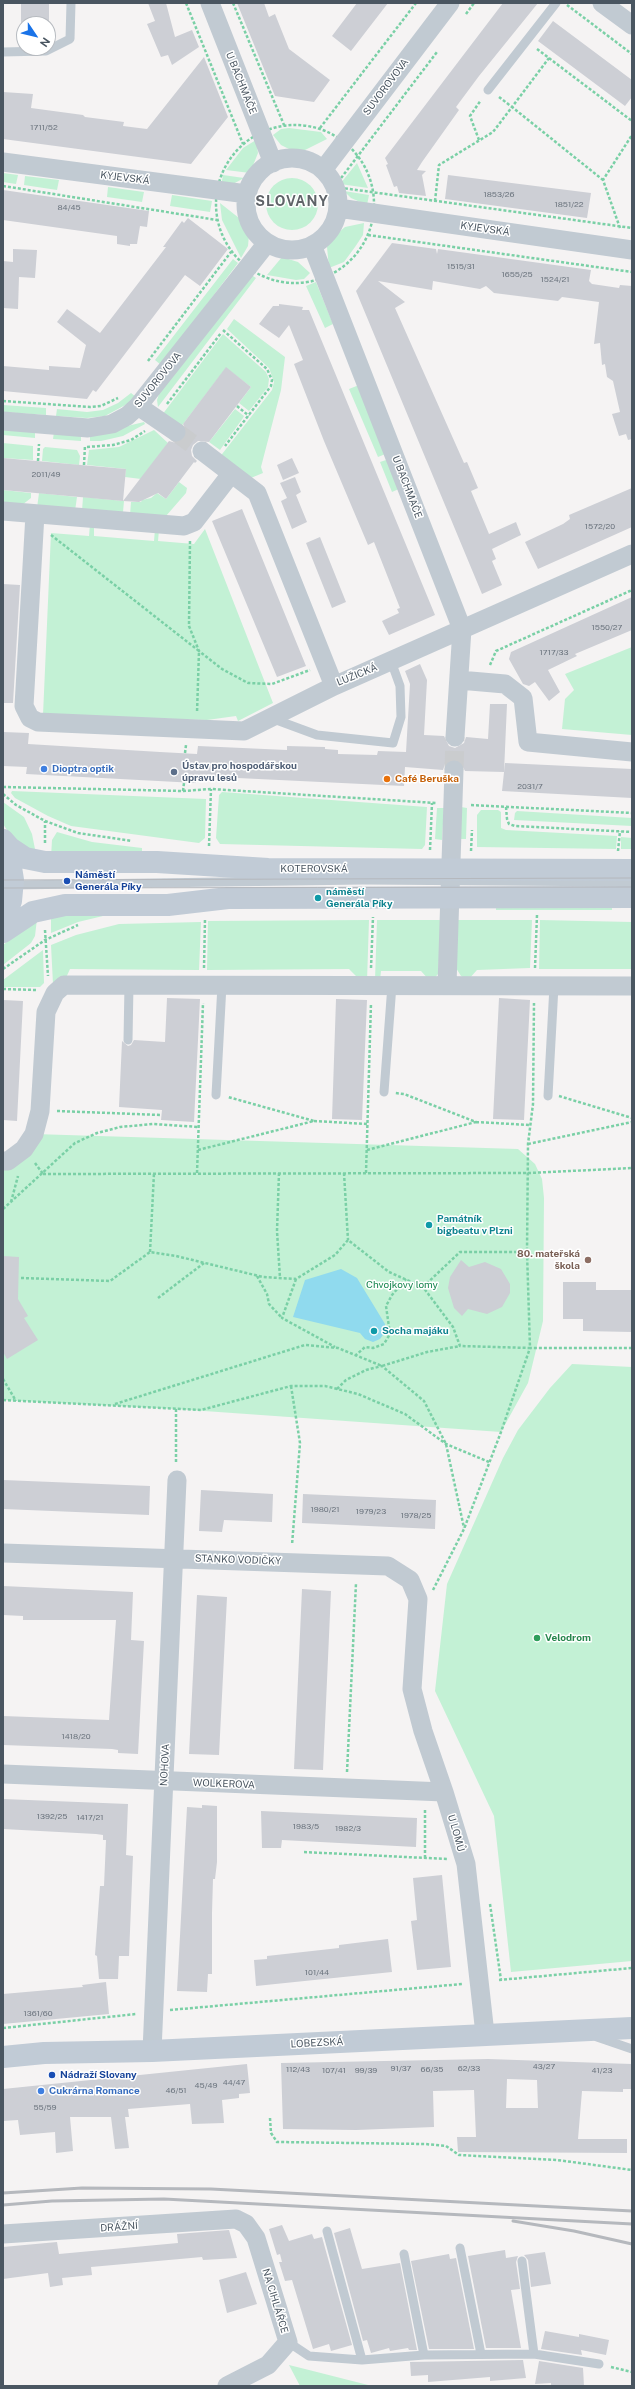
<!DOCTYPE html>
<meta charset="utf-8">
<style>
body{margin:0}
#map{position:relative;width:635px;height:2389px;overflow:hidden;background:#f5f3f3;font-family:"Public Sans",sans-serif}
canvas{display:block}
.frame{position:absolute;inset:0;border:4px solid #4a5661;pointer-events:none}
.north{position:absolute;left:16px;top:16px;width:40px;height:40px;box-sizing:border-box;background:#fff;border:1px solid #b7bbc0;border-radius:50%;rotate:125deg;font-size:11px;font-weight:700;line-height:16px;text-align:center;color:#4a5661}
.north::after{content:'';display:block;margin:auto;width:14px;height:18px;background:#1a73e8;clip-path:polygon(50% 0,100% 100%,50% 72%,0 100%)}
</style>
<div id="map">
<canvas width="635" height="2389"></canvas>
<div class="frame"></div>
<div class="north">N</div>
</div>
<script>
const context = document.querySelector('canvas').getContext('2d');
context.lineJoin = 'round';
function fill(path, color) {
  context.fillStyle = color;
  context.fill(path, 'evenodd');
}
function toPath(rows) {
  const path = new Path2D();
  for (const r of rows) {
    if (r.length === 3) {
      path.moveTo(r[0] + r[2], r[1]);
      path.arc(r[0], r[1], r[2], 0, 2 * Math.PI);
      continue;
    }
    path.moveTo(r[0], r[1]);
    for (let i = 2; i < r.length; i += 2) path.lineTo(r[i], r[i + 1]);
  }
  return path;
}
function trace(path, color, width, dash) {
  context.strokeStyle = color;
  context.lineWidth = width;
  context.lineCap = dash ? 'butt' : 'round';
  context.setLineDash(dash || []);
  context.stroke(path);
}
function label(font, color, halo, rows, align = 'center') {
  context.font = font + ' "Public Sans",sans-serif';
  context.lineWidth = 3;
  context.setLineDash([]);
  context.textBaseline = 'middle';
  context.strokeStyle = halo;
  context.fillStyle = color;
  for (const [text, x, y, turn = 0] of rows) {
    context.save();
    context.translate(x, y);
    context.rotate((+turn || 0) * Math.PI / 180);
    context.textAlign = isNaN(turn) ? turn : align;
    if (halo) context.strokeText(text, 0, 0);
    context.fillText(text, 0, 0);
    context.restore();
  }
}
const green = toPath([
 [289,128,321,132,327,139,303,151,293,151,281,145,273,135,281,129],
 [256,140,258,153,250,173,226,170,243,148],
 [357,163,368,188,340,184],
 [3,173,18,175,16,184,3,182],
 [223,175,244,178,233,184,221,186],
 [25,176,59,180,57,190,24,185],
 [292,204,26],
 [108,187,144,192,142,202,107,197],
 [344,191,369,195,367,205,351,198],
 [172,195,212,201,210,212,170,206],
 [220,203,239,218,249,235,248,246,241,258,222,220],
 [364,223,363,235,355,247,344,262,329,268,327,247,331,239,345,227],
 [282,257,298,262,310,273,304,279,296,280,267,275],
 [233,259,238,263,161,365,155,360],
 [250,274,256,278,158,407,157,400,159,394],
 [316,282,333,324,325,328,306,286],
 [234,319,285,357,281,390,261,467,263,473,246,480,219,458,272,390,274,382,269,368,227,329],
 [223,334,266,372,269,379,268,387,249,411,239,403,251,387,226,368,180,428,162,415],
 [359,385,388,453,378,457,349,389],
 [131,393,136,397,129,403,105,416,87,418,56,416,57,409,87,412,103,410,118,403],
 [3,405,46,408,46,415,3,412],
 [235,409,244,416,243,418,220,450,209,442],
 [144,422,145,424,123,436,101,441,90,441,90,435],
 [3,428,35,431,35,438,3,435],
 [154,430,168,443,141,479,125,477,126,469,87,465,89,450,119,447],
 [54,432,81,434,81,441,53,439],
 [3,443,33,446,33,460,3,458],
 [45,447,77,450,80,456,79,465,42,461,43,449],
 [389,459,401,488,392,492,380,462],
 [179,482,187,488,186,493,166,516,130,515,131,502,141,502,142,500,151,498,157,493,166,499],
 [3,490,31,493,31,498,22,505,3,503],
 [39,493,77,497,75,511,37,508],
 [83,497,124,501,123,512,82,511],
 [90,524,94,525,94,536,154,541,155,529,159,530,158,541,194,544,205,529,273,703,238,721,236,716,207,720,43,715,51,533,89,536],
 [632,647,632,735,562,729,565,699,574,690,565,674],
 [12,791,206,799,205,838,199,843,71,826,48,816,15,798,11,793],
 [222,792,427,807,425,845,422,849,220,844,216,838,219,795],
 [3,802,24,817,32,834,36,854,13,839,3,824],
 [461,807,467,808,466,839,459,839],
 [437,808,444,808,442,840,435,839],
 [481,810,498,810,501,812,501,828,506,830,617,836,616,849,477,847,477,815],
 [517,811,632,818,632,826,514,820,515,813],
 [57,832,92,842,142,848,142,858,51,857,52,840],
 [621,837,632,838,632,849,621,849],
 [496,902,612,903,612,910,496,910],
 [140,912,103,916,78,922,51,933,51,915],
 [37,919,35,936,31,943,3,965,3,945],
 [369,920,367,981,361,981,349,969,207,970,208,921],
 [377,920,442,920,438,974,434,979,430,981,421,971,381,971,380,980,375,980],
 [458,920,532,920,530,968,477,970,468,980,461,976,456,968],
 [540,920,632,922,632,969,539,969],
 [201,922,199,970,70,969,65,980,53,984,51,945,76,935,119,924],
 [43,950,44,983,40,987,3,987,3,980],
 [34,1134,518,1149,535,1164,542,1179,544,1198,543,1321,528,1383,501,1432,176,1409,3,1400,3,1161],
 [572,1364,632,1367,632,1961,511,1972,494,1816,435,1691,447,1584,503,1458,518,1430,550,1388],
 [289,2365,309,2370,372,2386,300,2386]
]);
const water = toPath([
 [341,1269,357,1278,385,1324,385,1332,380,1339,373,1342,365,1339,360,1333,293,1317,305,1280]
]);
const building = toPath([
 [21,3,49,3,49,32,48,24,24,24,24,33,21,31],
 [148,3,166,3,175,37,192,30,199,47,172,65,168,55,161,57,147,24,155,21],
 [237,3,264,3,269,17,275,14,289,49,330,80,314,102,275,96],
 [357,3,388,3,351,51,332,36],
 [503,3,538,3,479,76,456,107,459,110,422,162,417,170,426,171,422,175,426,196,399,193,397,186,394,187,386,165,388,164,385,158],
 [553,21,632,80,632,97,625,106,538,41],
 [204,57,228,117,191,164,3,139,3,92,33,94,31,108,83,115,85,117,124,122,123,126,147,129],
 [448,175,591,193,587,218,445,199],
 [3,190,149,211,147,227,140,226,137,244,130,244,130,246,117,244,117,236,3,220],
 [188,218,228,249,200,286,185,275,96,392,93,390,87,399,3,391,3,366,49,370,49,366,80,368,86,345,57,322,67,309,100,333,166,247,163,247,182,221,184,223],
 [392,243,436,249,437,254,438,249,591,270,589,281,592,284,619,288,620,285,632,286,632,439,628,440,626,434,619,436,612,414,620,412,613,381,607,377,605,364,602,365,600,343,594,344,599,302,562,297,558,301,494,293,486,286,480,289,433,281,432,290,378,281,405,302,395,308,464,463,467,462,478,488,471,491,489,534,516,522,521,535,492,549,496,559,492,561,502,585,482,594,356,291],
 [13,249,37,250,35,278,19,277,18,309,3,308,3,261,13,262],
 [279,304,303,307,302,310,309,310,435,615,389,635,382,621,399,613,397,609,400,608,374,542,368,545,324,441,294,364,303,360,289,325,279,338,259,324,273,306,279,306],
 [226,367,251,387,209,442,198,441,193,445,191,450,192,456,197,461,195,463,194,462,166,499,158,493,139,502,123,501,169,441,176,443,185,438,187,432,183,424],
 [3,458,126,469,123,501,3,490],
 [292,458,299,473,283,480,277,465],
 [295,477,301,492,296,495,307,522,292,529,281,501,287,498,280,483],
 [632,488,632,527,538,569,525,542,563,524,570,519,569,515],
 [242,509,306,666,277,677,212,521],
 [320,537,346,602,332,608,306,543],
 [3,584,20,585,13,703,3,703],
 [632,597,632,630,575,654,577,656,548,670,560,692,549,701,535,682,529,686,523,684,509,659,511,652],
 [420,664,427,680,424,735,444,736,449,746,455,748,464,743,466,737,488,739,490,704,507,704,504,772,465,771,460,761,454,759,445,764,443,770,405,767,404,786,196,776,196,783,158,781,26,774,27,767,3,766,3,732,29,733,28,744,160,752,197,754,198,746,287,750,287,746,325,747,325,749,338,750,338,754,377,755,378,751,406,752,410,684,405,671],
 [505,763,632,769,632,798,502,791],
 [167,998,200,999,194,1122,161,1120,162,1110,119,1107,122,1041,128,1046,131,1045,134,1040,165,1042],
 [499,998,530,1000,524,1120,493,1119],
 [336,999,367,1000,362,1120,332,1119],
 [3,1000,23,1001,17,1121,3,1120],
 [3,1256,19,1257,18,1299,28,1316,24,1318,38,1340,7,1359,3,1352],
 [461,1260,469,1267,485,1262,501,1269,510,1284,510,1293,502,1307,487,1314,468,1309,462,1316,454,1308,448,1288,450,1277],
 [563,1282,596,1282,596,1290,632,1290,632,1332,583,1331,583,1319,563,1319],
 [3,1480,150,1486,149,1515,3,1509],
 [201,1490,273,1494,272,1522,224,1520,222,1532,199,1531],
 [303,1494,436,1500,435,1529,302,1523],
 [3,1586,133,1592,131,1640,144,1641,138,1754,118,1753,118,1750,112,1749,3,1745,3,1716,109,1720,116,1620,23,1620,23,1616,3,1615],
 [302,1589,331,1591,323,1770,294,1769],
 [197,1595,227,1597,219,1755,189,1754],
 [3,1799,128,1804,126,1855,133,1856,129,1956,119,1956,118,1979,99,1979,97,1956,95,1955,100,1886,104,1886,106,1840,103,1840,103,1835,96,1834,3,1829],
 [202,1805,217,1806,217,1862,215,1879,213,1879,212,1913,212,1974,208,1974,207,1992,177,1991,187,1807,202,1808],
 [261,1811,417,1818,416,1847,282,1840,281,1848,262,1848],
 [442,1875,451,1967,417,1970,411,1921,417,1920,413,1878],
 [388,1939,392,1972,256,1986,254,1960,267,1959,267,1956,339,1948,339,1945],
 [106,1982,109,2014,3,2024,3,1994,83,1987,82,1985],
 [488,2059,632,2064,632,2089,623,2089,623,2092,582,2091,578,2139,627,2139,627,2153,458,2152,457,2137,476,2137,474,2090,433,2091,434,2127,356,2130,283,2129,281,2063],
 [507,2079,537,2080,538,2108,506,2108],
 [247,2064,250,2093,239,2094,239,2098,222,2100,224,2123,192,2124,190,2104,128,2109,129,2117,125,2117,129,2148,115,2149,111,2117,70,2117,73,2151,56,2153,55,2132,20,2135,18,2120,3,2121,3,2089],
 [282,2225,289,2241,312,2234,314,2239,322,2237,352,2345,331,2351,329,2344,313,2349,292,2280,285,2281,279,2262,282,2262,280,2254,277,2255,269,2229],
 [350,2228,362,2269,400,2263,417,2350,409,2350,408,2348,390,2351,389,2348,371,2353,367,2340,363,2341,334,2233],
 [229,2230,237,2258,203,2260,202,2257,91,2267,92,2275,62,2278,63,2285,50,2287,48,2273,3,2279,3,2247,57,2242,59,2254,178,2243,177,2234],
 [505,2250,506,2258,518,2256,516,2262,520,2289,511,2290,521,2348,486,2348,468,2256],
 [545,2252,551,2284,531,2287,528,2260,524,2255],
 [449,2254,450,2259,456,2258,474,2349,429,2349,411,2261],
 [246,2272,257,2304,227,2313,219,2280],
 [545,2331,579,2337,579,2334,609,2340,606,2355,581,2350,582,2355,541,2349],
 [523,2360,526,2378,490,2381,490,2377,428,2382,428,2375,411,2376,410,2362],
 [539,2361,583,2368,584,2386,551,2386,551,2383,535,2384]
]);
const streetTunnel = toPath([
 [176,432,202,451],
 [454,770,455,737]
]);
const path = toPath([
 [186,3,243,144],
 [233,3,284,125],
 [567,5,632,54],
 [466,14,474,3],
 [537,49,632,121],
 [499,97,512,107,549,58],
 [295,204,79],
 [320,128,416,3],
 [479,140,470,116,481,100],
 [3,186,217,220],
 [335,186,437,52],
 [335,187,632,228],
 [435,201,439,165,493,132,512,107,603,180],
 [620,228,603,180,632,135],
 [368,235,632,272],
 [223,330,267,369,272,380,271,386,225,446],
 [148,361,231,252],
 [3,401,90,407,101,406,118,398],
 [167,404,221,333],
 [237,406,249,416],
 [87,447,113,445,131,440,145,431],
 [38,461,39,444],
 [84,465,85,445],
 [51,535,199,651,197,713],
 [190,541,189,626,199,651,222,669,248,683,272,684,310,670],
 [490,665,496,651,632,590],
 [185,753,186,745],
 [3,787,183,791,211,789,436,803],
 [183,791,184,783],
 [3,794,16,805,45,821,78,833,132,841],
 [471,805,632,813],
 [506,807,507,819,509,824,515,826,632,832],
 [45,843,45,821],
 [209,846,211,789],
 [430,850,432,803],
 [471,851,472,830],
 [618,851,620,831],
 [45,930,48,976],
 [204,968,205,919],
 [371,968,373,917],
 [535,968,537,915],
 [3,969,45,940,78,925],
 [3,989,36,990],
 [559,1096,632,1118],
 [57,1111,161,1115],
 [314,1121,367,1124],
 [476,1122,530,1125],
 [528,1144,632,1122],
 [198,1150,314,1121,228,1097],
 [367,1150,476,1122,404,1094,395,1093],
 [35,1163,43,1174],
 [197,1173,203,1003],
 [279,1173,277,1231,280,1278],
 [344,1173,348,1240],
 [366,1173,371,1003],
 [43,1174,529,1173,632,1168],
 [11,1202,18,1176],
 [3,1209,75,1143,97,1133,120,1127,153,1124,199,1127],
 [150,1252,154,1173],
 [257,1276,267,1294,269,1304,282,1318],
 [21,1278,110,1281,150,1252,176,1256,263,1277,296,1279,335,1255,348,1240,389,1272,423,1287,453,1327,460,1346,530,1348,527,1252,528,1144,533,1104,534,1003],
 [296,1279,282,1318,335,1347],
 [423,1287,460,1252,527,1252],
 [158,1298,204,1263],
 [355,1356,365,1347,373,1348,384,1344,390,1334,386,1306,392,1295,406,1279],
 [3,1379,16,1401],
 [291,1386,300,1443,292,1545],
 [337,1389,346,1380,366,1370,382,1366,424,1401,446,1444,464,1528],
 [3,1400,201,1410,291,1386,325,1386,358,1394,405,1414,446,1444,489,1462],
 [115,1404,305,1345,338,1348,382,1366,427,1352,460,1346],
 [176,1409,176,1463],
 [433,1590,464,1529,501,1432,530,1348,632,1348],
 [347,1772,356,1583],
 [304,1852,447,1859],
 [425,1858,425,1809],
 [490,1904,501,1980],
 [499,1980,632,1968],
 [170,2010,462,1984],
 [3,2028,136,2014],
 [270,2118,271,2133,277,2142,425,2144,446,2146,459,2155,557,2160,632,2170],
 [611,2367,632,2372]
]);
const lane = toPath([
 [3,52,46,51,70,39,71,3],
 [488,90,556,3],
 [271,718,317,735,393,743,401,717,400,686,391,661],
 [11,885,363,880,632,882],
 [128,1040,129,985],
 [384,1092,392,985],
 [216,1095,222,985],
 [548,1096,554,986],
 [597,2037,632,2049],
 [327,2231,362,2360],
 [460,2248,481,2354],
 [404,2254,424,2355],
 [522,2261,534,2354],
 [288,2342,309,2356,362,2360,424,2355,534,2354,599,2364]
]);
const street = toPath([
 [210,3,273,163],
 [602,3,632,25],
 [292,204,46],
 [3,162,247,194],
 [323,170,450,3],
 [338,208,632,250],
 [312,245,462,629,455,737],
 [138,406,176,432],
 [3,421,88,428,112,424,127,416,138,406,267,243],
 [202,451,257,493,334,686],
 [3,511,184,526,194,522,231,474],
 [35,514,24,706,30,718,38,722,244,731,334,686,632,554],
 [459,680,505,684,523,698,528,742,632,752],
 [447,985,454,770],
 [3,1161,8,1161,24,1149,34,1134,40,1111,46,1012,55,993,64,985,632,986],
 [3,1553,388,1566,410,1580,418,1599,412,1689,423,1731,444,1792,466,1864,485,2034],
 [3,1774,444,1792],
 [152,2051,177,1480],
 [3,2234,236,2219,246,2224,256,2238,288,2342,268,2365,227,2386]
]);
const secondary = toPath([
 [3,840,10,848,25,858,45,862,157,862,268,869,632,870],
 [3,842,10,861,13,880,11,901,3,924],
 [3,932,33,912,65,905,168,905,228,898,632,897],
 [3,2057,44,2053,152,2051,632,2028]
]);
const tram = toPath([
 [3,880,632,878],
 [3,888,632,887]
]);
const rail = toPath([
 [3,2193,82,2188,211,2189,632,2211],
 [3,2205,52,2201,164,2199,632,2224],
 [513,2221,574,2231,632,2244]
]);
const markers = [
 [44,769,4,"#3f7fe0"],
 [174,772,4,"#5c6f8a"],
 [387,779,4,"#e8710a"],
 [67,881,4,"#1a4fb4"],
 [318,898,4,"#0f9aa8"],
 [429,1225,4,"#0f9aa8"],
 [588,1260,4,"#8d6e63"],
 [374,1331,4,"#0f9aa8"],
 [537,1638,4,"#2e9e5b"],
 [52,2075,4,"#1a4fb4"],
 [41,2091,4,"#3f7fe0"]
];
const numberNames = [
 ["1711/52",44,128],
 ["1853/26",499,195],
 ["1851/22",569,205],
 ["84/45",69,208],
 ["1515/31",461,267],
 ["1655/25",517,275],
 ["1524/21",555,280],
 ["2011/49",46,475],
 ["1572/20",600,527],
 ["1550/27",607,628],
 ["1717/33",554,653],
 ["2031/7",530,787],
 ["1980/21",325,1510],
 ["1979/23",371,1512],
 ["1978/25",416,1516],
 ["1418/20",76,1737],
 ["1392/25",52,1817],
 ["1417/21",90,1818],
 ["1983/5",306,1827],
 ["1982/3",348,1829],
 ["101/44",317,1973],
 ["1361/60",38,2014],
 ["43/27",544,2067],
 ["91/37",401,2069],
 ["62/33",469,2069],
 ["112/43",298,2070],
 ["66/35",432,2070],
 ["107/41",334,2071],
 ["99/39",366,2071],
 ["41/23",602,2071],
 ["44/47",234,2083],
 ["45/49",206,2086],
 ["46/51",176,2091],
 ["55/59",45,2108]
];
const streetNames = [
 ["U BACHMAČE",241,83,68],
 ["SUVOROVOVA",386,87,-53],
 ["KYJEVSKÁ",125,178,7],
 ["KYJEVSKÁ",485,229,8],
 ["SUVOROVOVA",158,380,-51],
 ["U BACHMAČE",407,487,69],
 ["LUŽICKÁ",357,675,-22],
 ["KOTEROVSKÁ",314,869],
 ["STANKO VODIČKY",238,1560,2],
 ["NOHOVA",165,1765,-87],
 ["WOLKEROVA",224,1784,2],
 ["U LOMŮ",456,1833,74],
 ["LOBEZSKÁ",317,2043,-3],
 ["DRÁŽNÍ",119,2227,-4],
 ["NA CIHLÁŘCE",275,2301,73]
];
const serviceNames = [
 ["Ústav pro hospodářskou",182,766],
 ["úpravu lesů",182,778]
];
const shopNames = [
 ["Dioptra optik",52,769],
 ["Cukrárna Romance",49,2091]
];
const foodNames = [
 ["Café Beruška",395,779]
];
const transitNames = [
 ["Náměstí",75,875],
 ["Generála Píky",75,887],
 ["Nádraží Slovany",60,2075]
];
const cultureNames = [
 ["náměstí",326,892],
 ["Generála Píky",326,904],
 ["Památník",437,1219],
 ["bigbeatu v Plzni",437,1231],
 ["Socha majáku",382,1331]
];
const educationNames = [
 ["80. mateřská",580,1254],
 ["škola",580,1266]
];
const parkNames = [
 ["Chvojkovy lomy",402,1285]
];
const leisureNames = [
 ["Velodrom",545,1638]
];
const districtNames = [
 ["SLOVANY",292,202]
];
fill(green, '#c3f1d5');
fill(water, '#90daee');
fill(building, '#cdcfd5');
trace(streetTunnel, '#caccce', 19, [19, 10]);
trace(path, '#7ad0a6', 2.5, [3, 2]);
trace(lane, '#c1cad2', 9);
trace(street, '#c1cad2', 19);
trace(secondary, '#c1cbd6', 22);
trace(tram, '#b5b8bd', 1);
trace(rail, '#b5b8bd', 3);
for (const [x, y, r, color] of markers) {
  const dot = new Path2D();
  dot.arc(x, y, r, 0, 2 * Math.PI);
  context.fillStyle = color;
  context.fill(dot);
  trace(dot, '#fff', 1.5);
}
label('8px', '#6b747e', null, numberNames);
label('10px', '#4a5661', '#fff', streetNames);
label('bold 10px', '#4e5e75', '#fff', serviceNames, 'left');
label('bold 10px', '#366cbe', '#fff', shopNames, 'left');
label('bold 10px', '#c56008', '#fff', foodNames, 'left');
label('bold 10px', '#164399', '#fff', transitNames, 'left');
label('bold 10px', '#0d838f', '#fff', cultureNames, 'left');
label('bold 10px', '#785e54', '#fff', educationNames, 'right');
label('10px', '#17864f', '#fff', parkNames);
label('bold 10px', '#27864d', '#fff', leisureNames, 'left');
context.letterSpacing = '1px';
label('bold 14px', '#5f6368', '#fff', districtNames);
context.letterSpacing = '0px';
</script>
